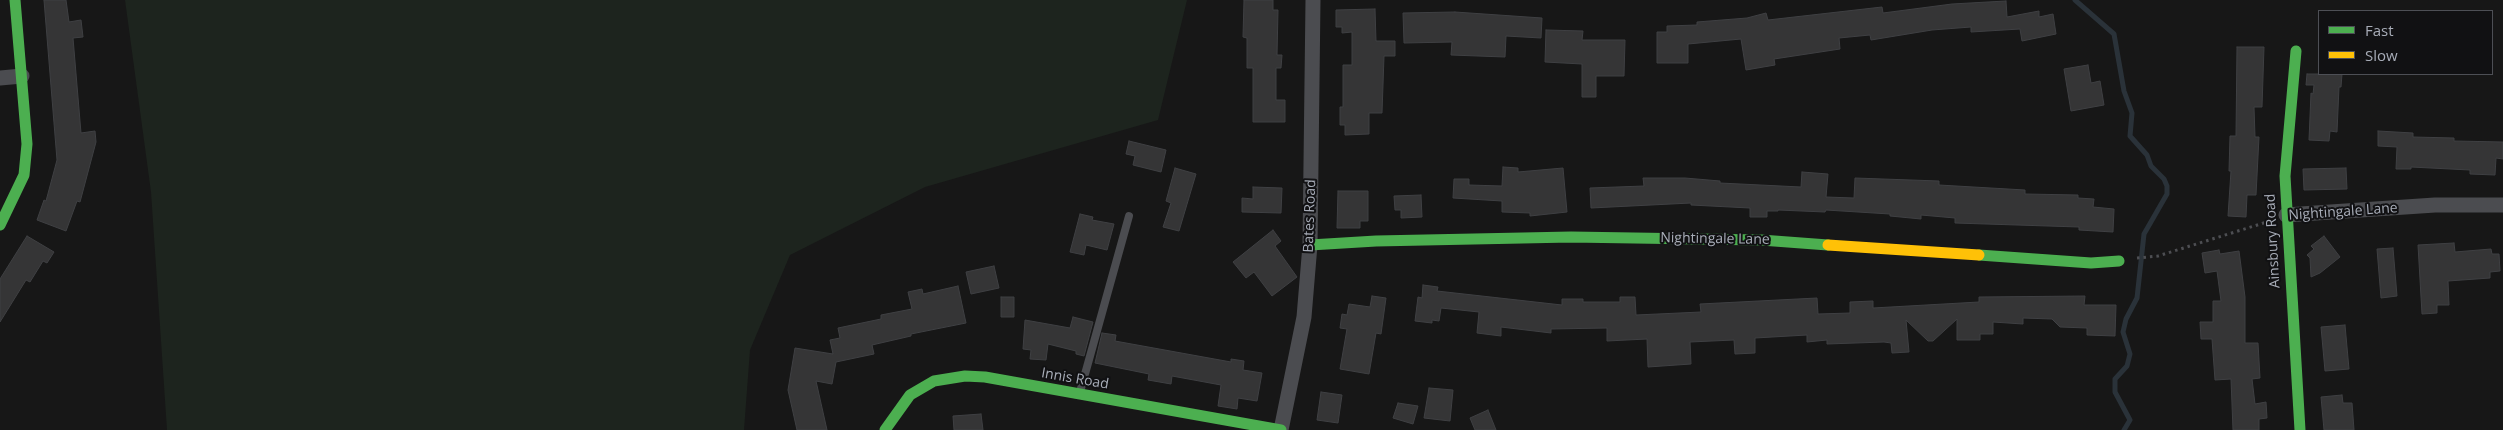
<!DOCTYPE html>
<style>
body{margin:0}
#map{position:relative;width:2503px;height:430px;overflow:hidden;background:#171717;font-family:"Open Sans",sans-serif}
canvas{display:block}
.legend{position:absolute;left:2318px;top:10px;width:175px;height:65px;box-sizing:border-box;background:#111113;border:1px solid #4d4f55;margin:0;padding:6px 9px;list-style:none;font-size:15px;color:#a8adb8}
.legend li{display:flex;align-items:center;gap:10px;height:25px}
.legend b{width:25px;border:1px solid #4d4f55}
</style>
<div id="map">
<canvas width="2503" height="430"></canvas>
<ul class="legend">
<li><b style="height:6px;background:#4caf50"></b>Fast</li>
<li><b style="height:6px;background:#ffc107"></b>Slow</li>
</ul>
</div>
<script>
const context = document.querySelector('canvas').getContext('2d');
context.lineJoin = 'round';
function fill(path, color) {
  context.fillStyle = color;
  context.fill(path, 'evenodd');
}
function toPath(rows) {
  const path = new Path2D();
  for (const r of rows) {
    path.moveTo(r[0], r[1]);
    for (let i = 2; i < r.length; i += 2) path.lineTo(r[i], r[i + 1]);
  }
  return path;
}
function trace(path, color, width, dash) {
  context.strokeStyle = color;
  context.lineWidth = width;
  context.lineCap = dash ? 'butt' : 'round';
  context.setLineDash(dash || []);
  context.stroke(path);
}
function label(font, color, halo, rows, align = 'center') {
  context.font = font + ' "Open Sans",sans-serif';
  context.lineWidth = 4;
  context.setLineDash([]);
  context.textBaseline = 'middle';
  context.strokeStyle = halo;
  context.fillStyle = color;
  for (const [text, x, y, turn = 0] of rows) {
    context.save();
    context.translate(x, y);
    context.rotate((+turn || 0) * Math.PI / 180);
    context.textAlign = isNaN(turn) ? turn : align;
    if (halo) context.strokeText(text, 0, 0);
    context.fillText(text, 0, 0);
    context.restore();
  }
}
const green = toPath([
 [125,0,1187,0,1158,120,925,187,790,255,750,350,744,430,167,430,151,192]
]);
const stream = toPath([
 [2075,0,2114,34,2124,91,2132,113,2130,136,2147,155,2151,166,2164,179,2167,186,2167,194,2144,234,2137,298,2126,319,2123,332,2130,354,2127,366,2115,379,2115,392,2130,420,2124,430]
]);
const building = toPath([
 [44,0,66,0,69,22,81,20,83,37,73,38,81,133,95,131,96,142,80,202,77,201,66,231,37,220,44,200,46,201,57,160,44,0],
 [1244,0,1273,0,1273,10,1278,10,1277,55,1282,55,1281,68,1276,68,1276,100,1285,100,1285,122,1253,122,1253,68,1247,68,1247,38,1243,37,1244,0],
 [2006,1,2007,17,2039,11,2039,17,2053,14,2056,34,2022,41,2020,29,1971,32,1971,27,1932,30,1871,40,1870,35,1839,38,1840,49,1774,59,1775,65,1746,70,1741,39,1688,44,1688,63,1657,63,1657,32,1667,32,1667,26,1697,25,1697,22,1747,18,1766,13,1768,20,1882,7,1883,13,1952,4,2006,1],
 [1375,9,1376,41,1395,41,1395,56,1384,56,1382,113,1369,113,1369,134,1345,135,1345,125,1340,125,1340,107,1343,107,1343,65,1352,65,1352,32,1342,33,1342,27,1336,27,1336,10,1375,9],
 [1455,12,1542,18,1541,38,1506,36,1505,57,1451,55,1452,42,1404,43,1403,13,1455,12],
 [1546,30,1583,31,1582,40,1625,40,1624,76,1596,76,1596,97,1582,97,1582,64,1545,62,1546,30],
 [2237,47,2264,47,2262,107,2254,107,2255,137,2259,137,2256,195,2247,195,2246,217,2228,216,2231,171,2229,171,2230,136,2236,136,2237,47],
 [2088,65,2091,83,2100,81,2104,105,2071,111,2064,69,2088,65],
 [2307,74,2342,74,2341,87,2339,87,2337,132,2330,131,2329,141,2309,140,2311,93,2313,94,2314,85,2306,85,2307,74],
 [2378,131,2413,133,2413,137,2454,138,2454,141,2503,142,2503,159,2496,158,2495,175,2470,174,2470,170,2411,167,2411,169,2396,169,2397,147,2378,146,2378,131],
 [1129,141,1166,150,1161,172,1133,165,1135,156,1126,154,1129,141],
 [1503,167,1518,168,1518,172,1563,168,1567,212,1530,216,1530,213,1502,212,1502,201,1453,198,1454,179,1469,179,1469,185,1502,186,1503,167],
 [1175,168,1196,174,1179,231,1163,227,1171,203,1166,201,1175,168],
 [2346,168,2347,189,2304,190,2303,169,2346,168],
 [1802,172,1828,174,1826,197,1854,198,1855,178,1939,181,1939,185,2025,190,2025,194,2078,195,2078,198,2094,199,2093,207,2114,209,2113,232,2079,230,2079,227,1955,223,1955,218,1921,215,1921,219,1890,216,1890,214,1826,210,1825,212,1778,210,1778,211,1767,211,1767,217,1750,217,1750,208,1691,205,1691,203,1591,208,1590,188,1644,186,1643,178,1685,178,1720,181,1720,183,1801,187,1802,172],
 [1253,187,1282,188,1281,213,1242,212,1242,198,1253,199,1253,187],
 [1338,191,1368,191,1368,221,1360,221,1360,228,1337,228,1338,191],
 [1421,195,1422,217,1401,218,1401,210,1395,210,1394,196,1421,195],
 [1080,214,1093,217,1092,220,1114,224,1107,250,1086,245,1084,255,1070,252,1080,214],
 [1273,230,1281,241,1275,246,1297,277,1272,296,1254,272,1246,278,1233,262,1273,230],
 [27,236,54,252,47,263,43,261,30,282,26,280,0,322,0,279,27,236],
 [2324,236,2340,257,2320,273,2311,277,2310,258,2307,255,2314,249,2311,246,2324,236],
 [2454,243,2455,252,2491,249,2492,254,2499,254,2500,271,2490,272,2490,278,2448,281,2449,305,2437,305,2437,313,2422,314,2418,245,2454,243],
 [2393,248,2397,296,2381,298,2377,249,2393,248],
 [2219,250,2220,254,2239,251,2245,297,2245,343,2258,343,2260,378,2252,379,2255,404,2266,402,2267,418,2259,419,2259,430,2233,430,2231,379,2215,380,2212,339,2201,339,2200,322,2213,322,2213,301,2221,301,2217,271,2205,273,2202,253,2219,250],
 [994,266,999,288,971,294,966,272,994,266],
 [1423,285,1438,287,1437,291,1562,305,1562,299,1583,299,1583,302,1620,302,1620,297,1635,297,1636,315,1701,312,1700,304,1817,298,1818,314,1850,313,1850,302,1873,301,1873,308,1979,302,1979,297,2085,296,2084,305,2116,305,2115,336,2087,335,2087,328,2060,327,2052,319,2023,318,2023,324,1993,322,1993,334,1980,334,1980,340,1957,340,1957,319,1933,341,1928,341,1906,320,1909,352,1892,353,1891,343,1884,342,1827,344,1827,340,1807,342,1807,335,1755,338,1755,353,1735,354,1734,340,1690,342,1691,364,1648,367,1647,339,1607,341,1607,328,1551,329,1551,333,1501,327,1501,336,1477,333,1479,312,1441,308,1439,321,1432,320,1432,323,1415,321,1418,297,1422,298,1423,285],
 [958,286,966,323,911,334,911,336,872,345,874,354,836,362,832,384,816,381,827,430,797,430,788,390,795,348,833,354,830,340,840,338,838,328,881,319,881,315,912,309,908,292,922,289,923,294,958,286],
 [1372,296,1386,298,1381,334,1376,333,1369,374,1340,369,1347,329,1340,328,1342,314,1347,315,1349,304,1370,307,1372,296],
 [1001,297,1014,297,1014,317,1001,317,1001,297],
 [1073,317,1093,322,1084,356,1076,354,1076,351,1048,344,1046,360,1030,359,1031,350,1023,349,1025,320,1070,328,1073,317],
 [2345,325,2349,369,2325,371,2321,327,2345,325],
 [1102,333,1116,335,1115,341,1231,362,1231,359,1244,361,1243,370,1262,373,1257,401,1238,398,1237,409,1218,406,1221,385,1172,376,1171,384,1148,380,1149,374,1095,363,1102,333],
 [1429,388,1453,390,1450,421,1424,418,1429,388],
 [1321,392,1342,395,1338,423,1317,420,1321,392],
 [2342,395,2343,403,2352,403,2354,430,2324,430,2321,397,2342,395],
 [1398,403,1418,406,1413,424,1393,418,1398,403],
 [1488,410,1496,430,1475,430,1470,418,1488,410],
 [981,414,983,430,954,430,953,416,981,414]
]);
const path = toPath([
 [2137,258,2158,256,2270,221]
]);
const lane = toPath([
 [1080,392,1129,216]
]);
const street = toPath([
 [0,78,22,76],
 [2286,215,2435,205,2503,205],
 [1281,430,1304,317,1310,245,1313,0]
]);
const fast = toPath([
 [2296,51,2285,176,2300,430],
 [0,225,24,175,27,144,15,0],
 [1310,245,1376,241,1571,237,1761,240,1828,245],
 [1979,255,2091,263,2119,261],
 [885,430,910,395,934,381,965,376,985,377,1281,430]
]);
const slow = toPath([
 [1828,245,1979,255]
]);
const streetNames = [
 ["Nightingale Lane",2343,212,-4],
 ["Bates Road",1310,216,-88],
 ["Nightingale Lane",1715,239,1],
 ["Ainsbury Road",2273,241,-93],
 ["Innis Road",1075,379,10]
];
fill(green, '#1d241e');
trace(stream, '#2a3239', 5);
fill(building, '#353536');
trace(building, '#3f4043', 1);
trace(path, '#4d4e52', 3, [2.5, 4]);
trace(lane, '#4b4c50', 8);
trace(street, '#4b4c50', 15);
trace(fast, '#4caf50', 11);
trace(slow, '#ffc107', 11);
label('14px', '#a8adb8', '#111113', streetNames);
</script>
